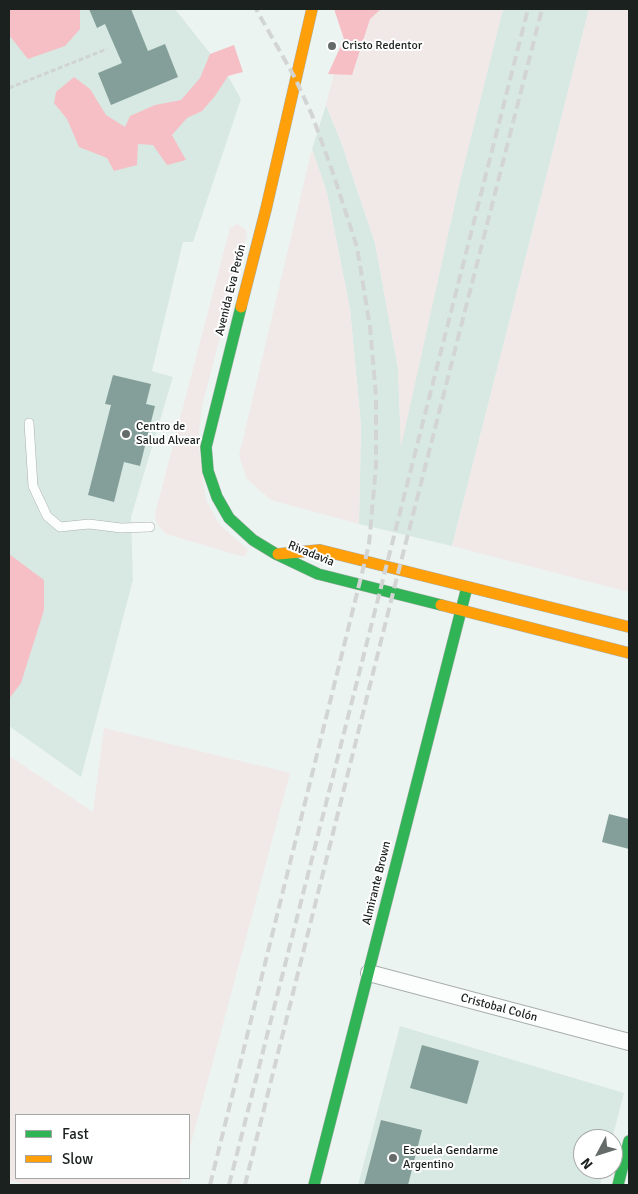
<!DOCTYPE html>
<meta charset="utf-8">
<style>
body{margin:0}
#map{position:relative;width:638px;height:1194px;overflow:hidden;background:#ecf4f1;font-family:Signika,sans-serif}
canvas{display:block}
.frame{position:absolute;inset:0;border:10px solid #1b211f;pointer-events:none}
.legend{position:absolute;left:15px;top:1114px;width:175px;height:65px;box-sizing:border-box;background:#fff;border:1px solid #a4a6a5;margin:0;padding:6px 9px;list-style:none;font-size:15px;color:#1b211f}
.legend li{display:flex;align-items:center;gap:10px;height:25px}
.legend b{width:25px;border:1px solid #a4a6a5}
.north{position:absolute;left:573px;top:1129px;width:50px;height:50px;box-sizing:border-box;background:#fff;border:1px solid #a4a6a5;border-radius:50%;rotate:230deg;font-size:14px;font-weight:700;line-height:20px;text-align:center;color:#1b211f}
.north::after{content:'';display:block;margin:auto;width:18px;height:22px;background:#646b68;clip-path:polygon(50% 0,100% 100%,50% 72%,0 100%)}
</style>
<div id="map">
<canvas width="638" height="1194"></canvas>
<div class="frame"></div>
<ul class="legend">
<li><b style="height:6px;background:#30b455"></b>Fast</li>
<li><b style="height:6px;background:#ff9f0a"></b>Slow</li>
</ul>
<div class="north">N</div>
</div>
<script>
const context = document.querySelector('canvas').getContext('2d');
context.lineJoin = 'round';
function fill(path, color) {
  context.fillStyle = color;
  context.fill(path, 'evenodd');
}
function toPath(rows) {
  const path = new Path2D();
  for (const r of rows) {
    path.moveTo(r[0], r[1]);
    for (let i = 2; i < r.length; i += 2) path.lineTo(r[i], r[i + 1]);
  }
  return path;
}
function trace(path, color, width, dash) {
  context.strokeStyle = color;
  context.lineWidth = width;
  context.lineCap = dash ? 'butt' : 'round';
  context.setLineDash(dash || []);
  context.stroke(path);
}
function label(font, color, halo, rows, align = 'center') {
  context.font = font + ' Signika,sans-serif';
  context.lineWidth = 4;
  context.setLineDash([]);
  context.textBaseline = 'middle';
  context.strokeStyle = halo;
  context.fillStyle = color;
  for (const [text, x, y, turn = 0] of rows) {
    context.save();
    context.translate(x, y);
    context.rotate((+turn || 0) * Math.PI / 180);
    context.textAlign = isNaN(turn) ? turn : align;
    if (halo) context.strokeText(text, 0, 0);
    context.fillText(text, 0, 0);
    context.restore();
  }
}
const built = toPath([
 [9,9,175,9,228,76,241,99,193,242,183,242,152,371,173,377,131,517,133,580,81,777,9,726],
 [503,9,589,9,452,546,359,524,361,426,350,309,327,193,312,149,326,105,341,142,375,243,398,368,401,444,459,185],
 [400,1026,624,1093,612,1139,583,1139,583,1169,604,1169,600,1185,358,1185]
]);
const green = toPath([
 [350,9,503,9,459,185,401,447,398,368,375,243,341,142,326,105],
 [589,9,629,9,629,592,452,546],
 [312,149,327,193,350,309,361,426,359,524,271,500,247,479,239,456],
 [237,224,245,229,247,235,202,406,198,441,206,500,219,524,248,550,245,556,241,556,166,534,157,524,155,514,230,228],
 [104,728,290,773,189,1151,189,1115,16,1115,16,1178,182,1178,180,1185,29,1185,9,1180,9,756,93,812]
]);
const forest = toPath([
 [9,9,80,9,80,29,65,46,28,59,9,35],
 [334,9,381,9,370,19,352,75,328,74,344,39],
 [234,45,243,72,228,76,215,96,202,111,187,118,172,135,186,160,167,165,153,145,138,144,137,165,114,171,107,158,79,147,67,119,54,103,56,92,74,77,90,89,106,115,125,127,130,116,155,105,181,100,200,78,210,54],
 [9,554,44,580,44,610,21,683,9,699]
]);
const building = toPath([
 [89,9,131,9,148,51,165,44,178,77,111,105,98,73,122,63,105,24,97,28],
 [113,375,151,384,146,404,155,406,140,466,124,462,114,502,88,495,111,405,105,404],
 [609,814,629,819,629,849,602,842],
 [422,1045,479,1061,467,1104,410,1088],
 [381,1120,422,1130,408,1185,364,1185]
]);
const path = toPath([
 [9,88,107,49]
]);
const lane = toPath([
 [29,423,33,486,47,516,60,527,89,524,121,528,150,527]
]);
const street = toPath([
 [369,973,629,1042]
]);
const fast = toPath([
 [241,307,206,447,208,471,217,497,229,518,253,540,276,554,318,574,441,605],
 [314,1185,467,587],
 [618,1185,629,1141]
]);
const slow = toPath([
 [241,307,266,209,312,9],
 [278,554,320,550,629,627],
 [441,605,629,653]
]);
const rail = toPath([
 [210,1185,365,561,369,544,376,466,376,396,370,327,357,247,333,173,312,115,295,78,256,9],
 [229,1185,528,9],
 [245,1185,393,593,542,9]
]);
const markers = [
 [332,46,5,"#646b68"],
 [126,434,5,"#646b68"],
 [393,1158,5,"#646b68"]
];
const poiNames = [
 ["Cristo Redentor",342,46],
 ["Centro de",136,427],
 ["Salud Alvear",136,441],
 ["Escuela Gendarme",403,1151],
 ["Argentino",403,1165]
];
const streetNames = [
 ["Avenida Eva Perón",231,290,-76],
 ["Rivadavia",311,554,22],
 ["Almirante Brown",377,883,-76],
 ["Cristobal Colón",499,1008,15]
];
fill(built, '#d8e9e3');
fill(green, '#f1e8e8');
fill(forest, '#f6bfc5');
fill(building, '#849f99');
trace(lane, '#a9afad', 10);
trace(street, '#a9afad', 18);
trace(fast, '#a9afad', 12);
trace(slow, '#a9afad', 12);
trace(path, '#d0d3d3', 3, [5, 2.5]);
trace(lane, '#fcfdfd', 9);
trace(street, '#fcfdfd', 16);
trace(fast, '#30b455', 11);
trace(slow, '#ff9f0a', 11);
trace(rail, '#d3d5d5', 4, [10, 5]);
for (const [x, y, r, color] of markers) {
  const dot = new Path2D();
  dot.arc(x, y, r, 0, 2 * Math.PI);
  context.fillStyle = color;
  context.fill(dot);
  trace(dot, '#fff', 2);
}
label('12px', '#1b211f', '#fff', poiNames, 'left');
label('12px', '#1b211f', '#fff', streetNames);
</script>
